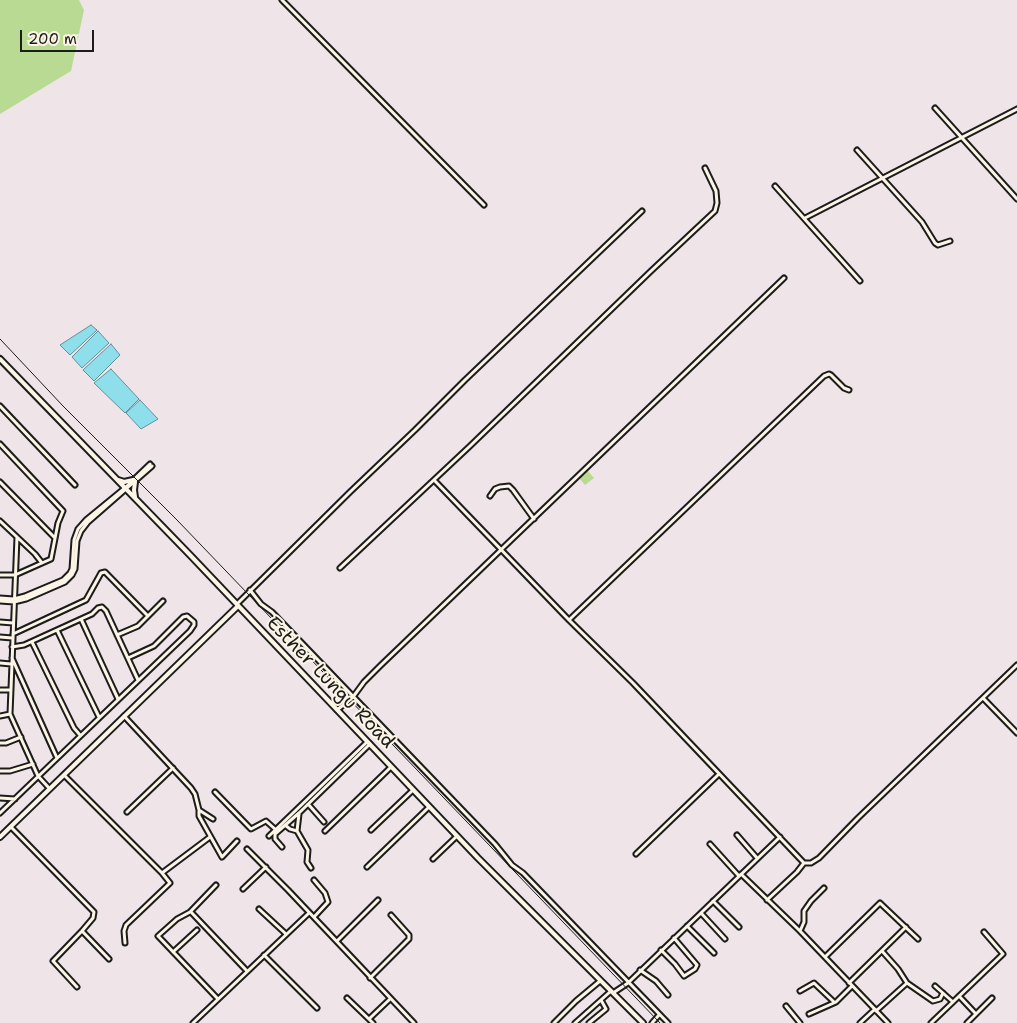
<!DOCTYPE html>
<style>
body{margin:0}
#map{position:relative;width:1017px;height:1023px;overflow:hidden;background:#efe5e9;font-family:"Shantell Sans",sans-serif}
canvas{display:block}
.scale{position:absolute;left:20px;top:30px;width:74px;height:22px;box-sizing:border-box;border:2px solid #1c1c1c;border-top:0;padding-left:6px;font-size:15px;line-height:18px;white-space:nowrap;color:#1c1c1c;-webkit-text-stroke:4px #fcf5e5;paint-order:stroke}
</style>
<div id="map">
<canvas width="1017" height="1023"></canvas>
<div class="scale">200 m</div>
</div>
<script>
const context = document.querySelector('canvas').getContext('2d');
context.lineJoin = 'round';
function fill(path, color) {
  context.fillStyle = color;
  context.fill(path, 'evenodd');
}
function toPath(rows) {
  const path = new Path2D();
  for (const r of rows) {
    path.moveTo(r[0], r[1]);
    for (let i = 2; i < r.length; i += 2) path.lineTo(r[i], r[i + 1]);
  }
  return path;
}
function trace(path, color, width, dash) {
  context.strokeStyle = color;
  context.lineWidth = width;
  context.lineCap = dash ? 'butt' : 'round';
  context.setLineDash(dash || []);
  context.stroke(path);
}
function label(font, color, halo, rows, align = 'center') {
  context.font = font + ' "Shantell Sans",sans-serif';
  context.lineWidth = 4;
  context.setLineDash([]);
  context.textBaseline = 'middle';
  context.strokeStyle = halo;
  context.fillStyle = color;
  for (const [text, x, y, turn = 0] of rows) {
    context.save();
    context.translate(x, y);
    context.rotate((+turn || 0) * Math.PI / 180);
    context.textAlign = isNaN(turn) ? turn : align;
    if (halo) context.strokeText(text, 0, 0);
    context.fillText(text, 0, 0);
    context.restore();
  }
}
const green = toPath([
 [0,0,79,0,84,10,71,71,0,114],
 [588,471,594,478,585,485,579,478]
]);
const water = toPath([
 [91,325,97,330,70,355,60,345,91,325],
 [98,331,109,343,82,368,72,357,98,331],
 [111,344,120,355,94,381,83,370,111,344],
 [111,369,139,399,125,413,94,383,111,369],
 [140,400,158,419,141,429,126,413,140,400]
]);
const minor = toPath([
 [282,0,484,205],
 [935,108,1017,199],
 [857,150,922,222,935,243,938,245,950,241],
 [775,186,860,281],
 [805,218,1017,109],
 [0,406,75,485],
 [0,444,63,511,58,523,51,559,15,575,0,575],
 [434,480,569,620,633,683,804,863,811,863,819,858,858,818,1017,665],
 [0,482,55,538],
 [490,496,495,489,500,487,509,486,513,490,534,519],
 [0,521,17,537,10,714,38,776,49,788],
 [17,537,35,554,42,563],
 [340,568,470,446,651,271,715,211,717,203,716,191,705,168],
 [250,590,261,604,272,612,495,844,512,865,523,873,668,1023],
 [0,598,14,599,25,596,63,580,70,573,72,569,74,540,78,529,86,520,125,488,150,464],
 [0,601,14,602,26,599,65,582,72,575,75,569,77,541,81,531,88,522,152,466],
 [237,604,350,492,415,430,465,380,642,211],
 [81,619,118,699],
 [569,620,824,376,829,374,831,375,844,388,849,390],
 [0,622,13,623],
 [57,630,99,717],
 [13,634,86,600,101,573,105,572,148,616],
 [117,635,138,626,163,601],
 [0,637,12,638],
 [32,642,74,728,80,735],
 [12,647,24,645,81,619,92,614,98,608,102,607,106,611,138,680],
 [12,658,57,758],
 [0,663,11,664],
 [0,690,10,690],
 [983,698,1017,733],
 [337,710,353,697,364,682,380,666,784,278],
 [0,716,10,714],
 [124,716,191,788,195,794,199,810,213,819],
 [0,743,6,743,21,737],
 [0,771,10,771,33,764],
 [64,775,162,873,170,883,126,925,124,931,125,943],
 [215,792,251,829,266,821,276,830],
 [0,798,15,799],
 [308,804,324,822],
 [199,811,199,816,222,857,237,841],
 [127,812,173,768],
 [0,813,190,631,194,625,194,622,187,616,183,617,154,646,128,658],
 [299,814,297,831,308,850,307,862,311,868],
 [285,825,290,829,297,831],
 [11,827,94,912,93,918,82,931,53,961,77,987],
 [371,830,413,790],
 [325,831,391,767],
 [737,835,757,858],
 [269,836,367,742],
 [710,844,739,876],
 [282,847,275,839,275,834,299,813,370,744],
 [247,849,288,890,414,1023],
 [636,854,719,774],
 [433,859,457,836],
 [367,867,429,807],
 [162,873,210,837],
 [741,874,800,931,888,1023],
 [314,880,325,893,328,902,314,917],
 [216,885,190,912,177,919,158,936,218,999],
 [243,889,266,867],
 [767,900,797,872,804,863],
 [713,901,739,927],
 [259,909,286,934],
 [191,912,247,971],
 [701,913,725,939],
 [687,926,714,953],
 [82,931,109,959],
 [800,931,804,922,804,911,811,901,824,888],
 [337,941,378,900],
 [661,950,675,964,684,976,695,969,697,965,674,938],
 [882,951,898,969,907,983,933,1001,940,999,943,993],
 [173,952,197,930],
 [264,955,317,1008],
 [825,957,880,903,918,939],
 [640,970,656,981,668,995],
 [370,978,409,939,409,935,391,915],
 [849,983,906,927],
 [935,986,953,1002],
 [800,991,814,983,834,1002],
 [613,993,628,983,780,837],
 [959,996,976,1014],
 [347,998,373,1023],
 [786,1006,800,1023],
 [876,1011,907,983],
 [809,1014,836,1002,852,986],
 [369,1019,390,999],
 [193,1023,309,913],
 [554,1023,576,1001,600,981],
 [575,1023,611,991],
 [589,1023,606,1009,601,1000],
 [652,1023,659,1015],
 [860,1023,875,1009],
 [931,1023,1003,954,984,932],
 [967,1023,992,998]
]);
const tertiary = toPath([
 [0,359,191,556,478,858,643,1023],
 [118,480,124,482,133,480],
 [135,482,134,490,135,497],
 [0,837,238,606]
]);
const rail = toPath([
 [0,339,63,406,177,520,660,1023]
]);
const streetNames = [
 ["Esther Lungu Road",330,683,46]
];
fill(green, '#b9da93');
fill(water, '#8fdeec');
trace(water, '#619099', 1);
trace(minor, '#1c1c1c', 7);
trace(tertiary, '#1c1c1c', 8);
trace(minor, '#fcf5e5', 3);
trace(tertiary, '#fcf5e5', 4);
trace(rail, '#1c1c1c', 1);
label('19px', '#1c1c1c', '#fcf5e5', streetNames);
</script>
